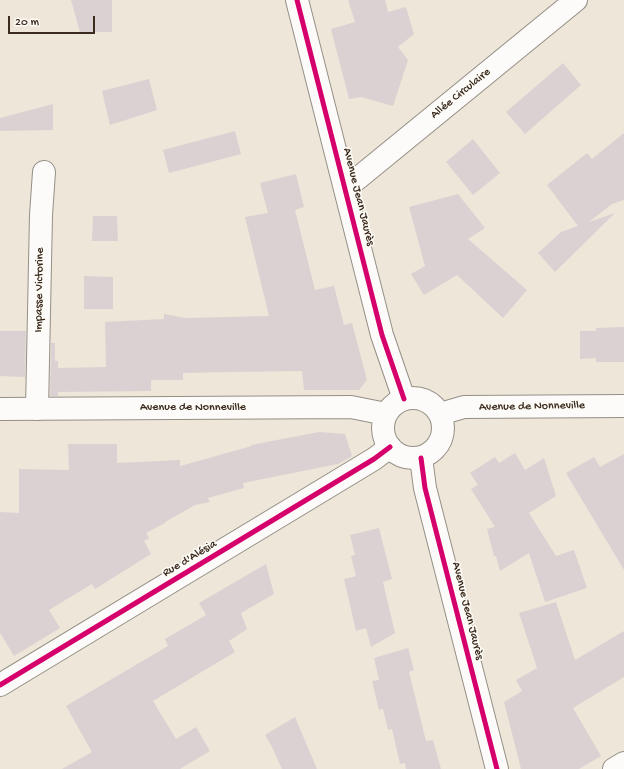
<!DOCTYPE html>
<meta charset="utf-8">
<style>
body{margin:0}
#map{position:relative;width:624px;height:769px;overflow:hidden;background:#ede6d9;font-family:"Gochi Hand",sans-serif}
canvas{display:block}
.scale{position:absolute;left:8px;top:16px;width:87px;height:18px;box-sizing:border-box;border:2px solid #3b2a1e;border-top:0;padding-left:5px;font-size:12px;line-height:14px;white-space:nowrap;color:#3b2a1e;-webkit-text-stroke:3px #fdfcf7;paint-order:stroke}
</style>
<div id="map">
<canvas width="624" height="769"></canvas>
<div class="scale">20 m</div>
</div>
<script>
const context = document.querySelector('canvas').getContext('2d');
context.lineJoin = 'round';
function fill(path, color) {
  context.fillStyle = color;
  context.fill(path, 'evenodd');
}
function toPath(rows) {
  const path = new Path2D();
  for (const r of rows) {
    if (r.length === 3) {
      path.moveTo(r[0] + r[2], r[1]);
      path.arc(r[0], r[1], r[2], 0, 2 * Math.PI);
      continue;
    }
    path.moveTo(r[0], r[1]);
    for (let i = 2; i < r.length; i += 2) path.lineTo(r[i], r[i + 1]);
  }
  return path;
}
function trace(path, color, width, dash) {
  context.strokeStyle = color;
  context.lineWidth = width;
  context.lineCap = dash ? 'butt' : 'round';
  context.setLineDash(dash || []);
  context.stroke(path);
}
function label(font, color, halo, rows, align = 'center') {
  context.font = font + ' "Gochi Hand",sans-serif';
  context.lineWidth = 3;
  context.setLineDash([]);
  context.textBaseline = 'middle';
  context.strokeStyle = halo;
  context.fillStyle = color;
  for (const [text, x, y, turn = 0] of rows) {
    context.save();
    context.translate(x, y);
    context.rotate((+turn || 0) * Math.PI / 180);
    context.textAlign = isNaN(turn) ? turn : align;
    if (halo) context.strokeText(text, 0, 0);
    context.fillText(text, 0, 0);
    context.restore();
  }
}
const building = toPath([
 [71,0,112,0,112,32,80,32],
 [348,0,385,0,388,12,406,7,414,34,398,47,408,60,393,106,361,97,349,99,331,29,355,22],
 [563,63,581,85,525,134,506,112],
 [149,79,157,110,110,125,102,91],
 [53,104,53,130,0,131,0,118],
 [235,131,241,154,169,173,163,150],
 [624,133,624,200,612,204,589,222,615,213,555,272,538,253,561,232,578,226,547,185,587,153,592,159],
 [473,139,500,173,473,195,446,162],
 [296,174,304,207,295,210,315,290,334,286,344,325,352,323,367,380,359,390,304,390,302,371,231,372,183,373,183,380,151,380,151,391,58,392,58,396,50,396,51,343,55,343,55,361,58,361,58,368,106,367,105,322,164,319,164,314,186,318,269,316,245,217,268,213,260,183],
 [458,194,485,228,468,239,527,290,503,318,457,275,424,295,411,274,425,266,409,207],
 [93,216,117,216,118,241,92,241],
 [84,276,113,277,113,309,84,309],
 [624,327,624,362,596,362,596,358,580,359,580,331,596,331,596,328],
 [0,331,26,331,25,377,0,376],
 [319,432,345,434,352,456,338,464,243,483,244,488,208,498,210,502,195,505,165,522,165,523,146,533,149,538,144,541,151,554,95,589,92,584,49,610,60,628,14,656,0,633,0,512,19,513,19,469,69,470,68,444,117,444,117,463,180,460,180,466,252,446,251,445],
 [515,453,525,470,544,458,556,496,529,513,556,556,574,550,587,588,545,602,529,553,500,571,496,556,494,556,487,529,495,527,471,489,478,485,470,473,495,457,499,463],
 [624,454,624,570,566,473,594,457,600,467],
 [379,528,392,579,383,582,395,633,371,647,366,628,356,631,344,579,356,576,351,556,355,555,350,535],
 [266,564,274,594,241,613,247,629,229,641,235,652,153,701,176,739,196,727,210,751,180,769,62,769,92,752,66,706,168,646,165,639,206,615,199,603],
 [556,602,575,660,624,631,624,677,573,708,601,756,579,769,521,769,504,702,522,691,516,680,537,668,519,613],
 [408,648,414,670,409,672,426,741,433,740,441,769,406,769,405,763,400,764,392,729,388,730,383,709,379,710,372,681,379,680,374,658],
 [295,717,317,769,282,769,272,747,265,735]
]);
const minor = toPath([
 [297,0,382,335,404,399],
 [346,188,576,0],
 [37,409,41,215,44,172],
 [421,458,425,488,497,769],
 [0,685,374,459,390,447],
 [614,769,624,763]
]);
const tertiary = toPath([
 [413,428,30],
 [0,409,351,407,386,414],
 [440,414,464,407,624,406]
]);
const cycleway = toPath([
 [297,0,382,335,404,399],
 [421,458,425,488,497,769],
 [0,685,374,459,390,447]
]);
const streetNames = [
 ["Allée Circulaire",461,94,-39],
 ["Avenue Jean Jaurès",358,197,76],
 ["Impasse Victorine",40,290,-89],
 ["Avenue de Nonneville",532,407,-1],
 ["Avenue de Nonneville",193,408],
 ["Rue d'Alésia",190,559,-31],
 ["Avenue Jean Jaurès",467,611,76]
];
fill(building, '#dcd1d2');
trace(minor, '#958f86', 24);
trace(tertiary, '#958f86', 24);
trace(minor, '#fcfbf9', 22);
trace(tertiary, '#fcfbf9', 22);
trace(cycleway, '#d6006c', 5);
label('12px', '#3b2a1e', '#fdfcf7', streetNames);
</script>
